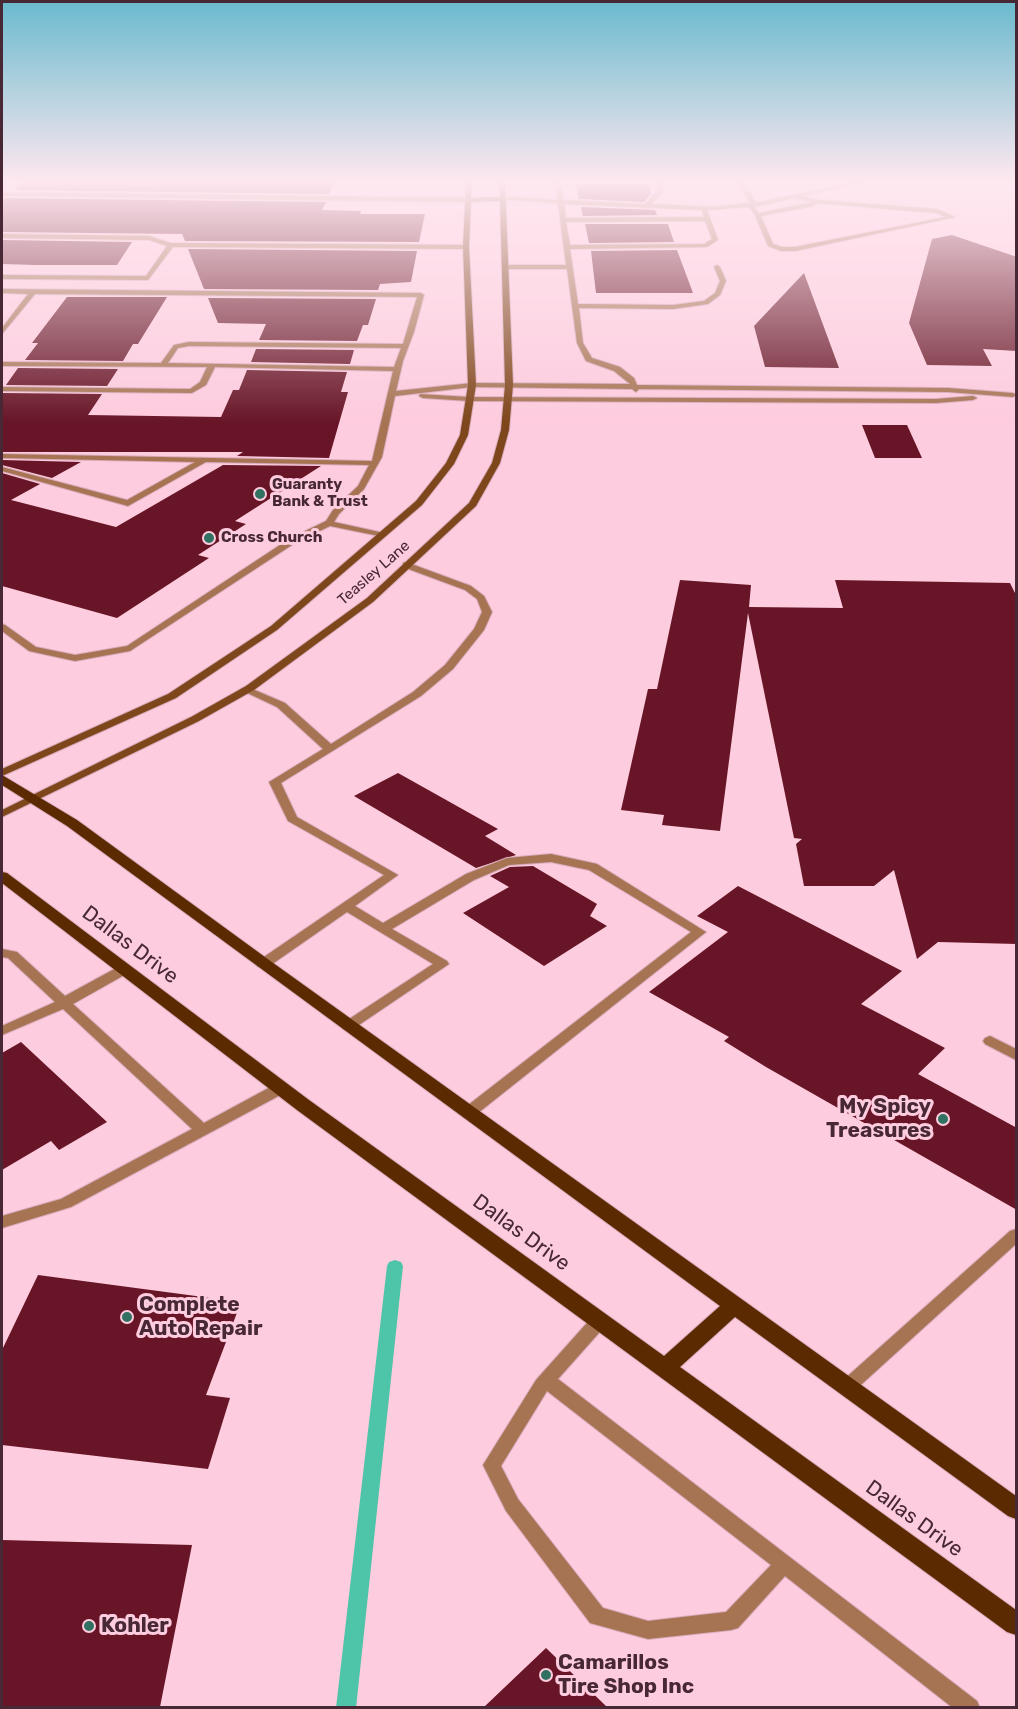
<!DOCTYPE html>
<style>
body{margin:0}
#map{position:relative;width:1018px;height:1709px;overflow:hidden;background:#fdccde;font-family:Rubik,sans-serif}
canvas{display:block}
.frame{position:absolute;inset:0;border:3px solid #482835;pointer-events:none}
</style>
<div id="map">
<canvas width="1018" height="1709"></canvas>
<div class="frame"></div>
</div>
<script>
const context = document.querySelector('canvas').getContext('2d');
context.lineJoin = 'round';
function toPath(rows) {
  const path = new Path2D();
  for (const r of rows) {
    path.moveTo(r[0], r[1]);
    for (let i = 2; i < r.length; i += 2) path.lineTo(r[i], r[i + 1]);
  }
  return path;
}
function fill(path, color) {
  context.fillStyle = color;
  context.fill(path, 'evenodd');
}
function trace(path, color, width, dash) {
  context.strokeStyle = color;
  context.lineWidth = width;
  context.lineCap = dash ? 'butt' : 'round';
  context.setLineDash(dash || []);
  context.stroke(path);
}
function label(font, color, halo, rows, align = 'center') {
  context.font = font + ' Rubik,sans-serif';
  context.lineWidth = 6;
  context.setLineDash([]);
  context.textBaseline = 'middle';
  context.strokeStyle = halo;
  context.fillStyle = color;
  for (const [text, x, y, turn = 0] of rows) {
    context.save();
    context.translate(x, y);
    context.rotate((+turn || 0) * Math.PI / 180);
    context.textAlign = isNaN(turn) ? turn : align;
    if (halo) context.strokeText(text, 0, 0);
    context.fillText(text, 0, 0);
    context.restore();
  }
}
const stream = toPath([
 [395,1260,401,1262,403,1266,356,1708,336,1708,387,1266,389,1262,395,1260]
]);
const building = toPath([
 [21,183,334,183,329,194,14,190],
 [576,184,649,184,651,194,644,202,579,199],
 [5,198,326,202,322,210,361,211,360,214,425,214,419,242,185,241,182,234,2,232,2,201],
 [581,207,655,210,657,215,583,216],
 [585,224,668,224,674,242,589,243],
 [952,235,1017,257,1017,351,983,349,992,366,927,365,909,323,932,239],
 [2,240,132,242,117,265,35,265,2,264],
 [188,249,417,251,411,282,380,284,378,290,204,289],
 [677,250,693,293,596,293,591,251],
 [804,273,839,368,765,367,754,326],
 [67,297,167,297,138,344,133,344,123,361,25,360,38,343,32,343],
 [208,298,376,299,368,325,363,325,357,341,259,340,266,324,218,323],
 [256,349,354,350,350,364,251,362],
 [18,368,118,369,107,386,6,385],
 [247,370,347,372,341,392,348,392,329,458,237,456,243,452,2,452,2,393,102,394,88,415,221,417,233,390,239,390],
 [862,425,907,425,922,458,875,458],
 [2,460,81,462,52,478,2,465],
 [223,465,321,466,235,521,246,524,198,555,209,558,117,618,2,586,2,473,40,484,11,500,116,527],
 [680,580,751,585,749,607,843,608,835,580,1010,583,1017,597,1017,944,938,942,917,959,894,870,874,886,804,886,796,844,802,839,794,838,748,613,720,831,662,825,664,815,621,810,648,689,657,689],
 [398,773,498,829,485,836,516,855,476,868,354,796],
 [533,866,597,904,590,916,607,926,544,966,463,913,509,887,490,876,510,867],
 [738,886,902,971,861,1004,945,1048,918,1074,1017,1128,1017,1210,766,1067,724,1041,729,1037,649,992,728,932,697,916],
 [21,1042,107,1122,59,1150,51,1141,2,1170,2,1053],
 [38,1275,241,1302,206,1395,230,1398,208,1469,2,1445,2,1350],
 [2,1540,192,1545,160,1707,2,1707],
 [546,1648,607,1707,484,1707]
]);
const lane = toPath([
 [555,183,561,183,563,200,645,204,657,191,659,187,656,183,662,183,665,187,663,192,651,204,714,207,750,203,739,183,745,183,756,203,850,183,860,183,802,196,818,200,937,209,955,217,795,251,781,251,768,246,755,215,749,207,707,210,718,240,707,247,570,249,578,304,673,305,704,301,715,293,720,281,714,267,717,265,720,267,726,281,720,295,708,304,673,309,579,308,583,343,592,358,620,367,634,378,637,385,948,388,1013,393,1016,395,1013,397,948,392,639,389,636,392,632,389,472,387,395,396,382,457,364,489,339,514,334,522,384,533,384,537,330,526,295,543,130,651,75,661,29,651,2,631,2,624,5,625,36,647,75,655,127,646,289,539,326,521,333,510,358,486,369,465,206,462,128,506,2,471,2,467,127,500,195,462,2,458,2,454,372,461,393,371,215,367,206,385,192,393,2,391,2,387,190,389,200,382,207,367,2,366,2,362,161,363,174,345,189,342,403,344,417,297,35,294,2,334,2,328,28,294,2,293,2,289,421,293,424,295,414,332,403,361,396,391,472,383,630,384,614,371,586,361,577,343,567,269,505,269,502,267,505,265,566,265,558,203,499,199,502,197,558,200,555,183],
 [794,198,813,202,759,213,754,207,794,198],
 [816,203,936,213,946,217,795,247,782,247,773,244,761,216,814,206,816,203],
 [564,204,702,210,704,217,566,218,564,204],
 [705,221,712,239,704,244,570,245,566,222,705,221],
 [189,346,401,348,394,367,168,363,178,348,189,346],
 [2,192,469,198,472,200,469,202,2,196,2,192],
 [2,234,149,236,171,243,466,245,469,247,466,249,173,247,148,280,2,279,2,275,146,276,167,246,149,240,2,238,2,234],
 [420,394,469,397,936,399,973,396,977,398,973,400,936,403,469,401,423,398,419,396,420,394],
 [406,562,471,586,484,596,492,612,484,630,453,669,421,696,281,783,297,817,398,875,355,906,383,923,466,874,507,858,551,854,597,864,706,932,473,1117,468,1118,463,1117,461,1113,463,1109,691,932,589,870,551,862,509,865,474,880,392,929,447,961,449,964,353,1029,348,1031,343,1029,341,1026,343,1023,433,964,347,912,268,967,258,967,256,964,258,961,384,875,288,821,269,782,323,749,277,707,241,690,242,688,250,688,285,703,331,744,413,692,445,665,474,629,482,612,477,599,465,590,403,567,403,563,406,562],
 [2,949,17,952,65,996,118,967,128,967,130,970,128,973,73,1004,204,1123,276,1084,286,1084,288,1088,286,1092,71,1207,2,1228,2,1216,61,1199,192,1129,63,1009,2,1035,2,1026,55,1002,8,958,2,957,2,949],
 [990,1036,1016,1049,1016,1060,985,1044,983,1041,985,1038,990,1036],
 [1016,1229,1016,1244,853,1392,847,1394,841,1392,838,1387,841,1382,1010,1231,1016,1229],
 [600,1313,606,1315,608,1320,606,1325,558,1379,977,1701,980,1708,953,1708,785,1576,738,1628,731,1630,648,1639,590,1623,506,1511,483,1465,536,1380,594,1315,600,1313],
 [547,1391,771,1565,726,1612,648,1621,603,1608,518,1499,501,1466,547,1391]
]);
const secondary = toPath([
 [466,183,472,183,471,198,500,197,499,183,505,183,513,385,509,430,500,463,476,506,373,602,254,690,199,721,2,817,2,810,191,717,246,686,367,598,469,503,492,463,501,430,505,385,500,201,471,202,469,247,476,385,468,435,454,464,422,505,277,630,176,698,2,776,2,769,168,694,271,626,416,501,446,463,460,435,468,385,463,247,466,183]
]);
const primary = toPath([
 [2,775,77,820,269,960,1016,1496,1016,1519,1008,1516,735,1317,680,1367,1016,1610,1016,1635,1007,1632,297,1110,2,883,2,872,7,873,309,1100,664,1356,720,1306,67,826,2,785,2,775]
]);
const markers = [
 [260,494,6,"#307161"],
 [209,538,6,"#307161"],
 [943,1119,6,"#307161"],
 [127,1317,6,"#307161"],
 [89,1626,6,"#307161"],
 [546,1675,6,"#307161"]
];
const farPoinames = [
 ["Guaranty",272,485],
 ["Bank & Trust",272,502],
 ["Cross Church",221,538]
];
const farStreetnames = [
 ["Teasley Lane",374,573,-41]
];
const nearStreetnames = [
 ["Dallas Drive",130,945,37],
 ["Dallas Drive",521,1233,36],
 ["Dallas Drive",914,1519,36]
];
const nearPoinames = [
 ["My Spicy",931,1107,"right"],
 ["Treasures",931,1131,"right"],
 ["Complete",139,1305],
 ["Auto Repair",139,1329],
 ["Kohler",101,1626],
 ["Camarillos",558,1663],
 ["Tire Shop Inc",558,1687]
];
fill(stream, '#4ec4a8');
fill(building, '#681627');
trace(lane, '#d9abbc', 2);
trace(secondary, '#d9abbc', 2);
trace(primary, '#d9abbc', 2);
fill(lane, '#a67453');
fill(secondary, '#7e461b');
fill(primary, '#5b2a00');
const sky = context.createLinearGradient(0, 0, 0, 422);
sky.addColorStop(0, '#6abace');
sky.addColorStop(0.43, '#fee8f0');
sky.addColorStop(1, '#fee8f000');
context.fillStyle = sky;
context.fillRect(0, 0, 1018, 422);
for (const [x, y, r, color] of markers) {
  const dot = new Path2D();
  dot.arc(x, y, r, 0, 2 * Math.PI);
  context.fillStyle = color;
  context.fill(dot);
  trace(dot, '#fdccde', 2);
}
label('bold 15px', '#482835', '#fdccde', farPoinames, 'left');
label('15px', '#482835', '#fdccde', farStreetnames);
label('21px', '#482835', '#fdccde', nearStreetnames);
label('bold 21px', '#482835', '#fdccde', nearPoinames, 'left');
</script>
